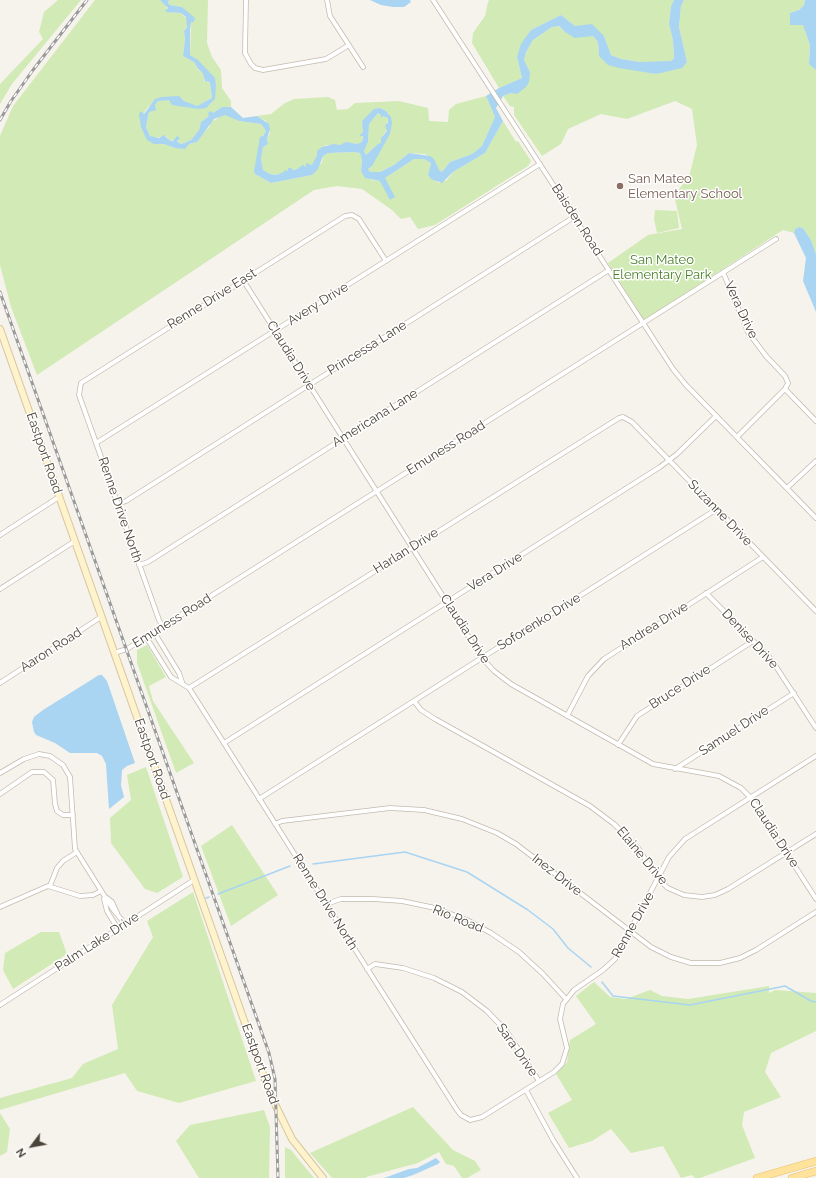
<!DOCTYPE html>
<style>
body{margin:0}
#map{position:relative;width:816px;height:1178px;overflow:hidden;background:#f6f3ec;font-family:Raleway,sans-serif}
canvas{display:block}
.north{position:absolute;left:12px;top:1126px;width:40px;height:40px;-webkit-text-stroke:3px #fff;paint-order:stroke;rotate:238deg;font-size:11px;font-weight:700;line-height:16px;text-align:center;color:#4b4439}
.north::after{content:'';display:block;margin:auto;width:14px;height:18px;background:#4b4439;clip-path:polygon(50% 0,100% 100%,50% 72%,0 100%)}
</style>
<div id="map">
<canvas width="816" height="1178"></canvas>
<div class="north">N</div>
</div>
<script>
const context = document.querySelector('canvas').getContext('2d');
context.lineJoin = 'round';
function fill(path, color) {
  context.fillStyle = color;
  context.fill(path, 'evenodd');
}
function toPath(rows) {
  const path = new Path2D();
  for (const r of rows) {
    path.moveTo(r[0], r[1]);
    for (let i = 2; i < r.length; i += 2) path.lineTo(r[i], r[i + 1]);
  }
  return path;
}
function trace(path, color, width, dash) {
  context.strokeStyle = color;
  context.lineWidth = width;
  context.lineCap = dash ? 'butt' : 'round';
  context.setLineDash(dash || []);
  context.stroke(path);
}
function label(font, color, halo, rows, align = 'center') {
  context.font = font + ' Raleway,sans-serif';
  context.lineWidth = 3;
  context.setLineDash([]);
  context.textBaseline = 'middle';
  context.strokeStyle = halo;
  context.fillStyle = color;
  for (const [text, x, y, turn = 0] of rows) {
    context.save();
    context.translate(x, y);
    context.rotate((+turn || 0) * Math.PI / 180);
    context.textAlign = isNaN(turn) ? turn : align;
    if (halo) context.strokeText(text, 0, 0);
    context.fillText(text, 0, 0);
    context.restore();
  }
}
const green = toPath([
 [58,0,81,0,12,84,0,104,0,84,43,39,39,32,44,12],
 [95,0,160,0,166,4,167,10,174,13,181,13,188,20,187,26,184,31,185,39,183,56,194,62,198,70,204,73,204,82,208,81,210,83,212,98,197,106,190,105,180,98,161,97,148,107,143,114,141,123,154,144,164,144,175,148,197,142,201,135,210,126,210,122,217,119,221,115,225,114,239,121,261,124,266,131,263,136,255,174,271,183,312,175,322,162,323,156,328,153,354,152,360,153,362,160,361,171,372,180,380,181,385,178,414,159,424,159,431,163,428,175,439,183,447,180,453,172,485,153,503,121,516,142,518,141,531,161,528,166,435,225,418,229,410,217,401,219,392,210,362,189,337,186,314,190,37,375,11,307,0,265,0,136,13,106],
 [169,0,208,0,207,43,212,57,221,70,222,88,231,101,231,107,222,107,213,113,201,122,199,130,191,140,181,144,177,140,169,140,166,136,154,138,150,136,146,127,149,112,158,101,163,100,170,100,191,108,211,104,216,86,190,55,191,22,190,15,182,7,170,5,168,3],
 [489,0,674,0,671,6,669,24,673,40,674,58,671,61,659,62,640,62,621,59,611,55,604,36,575,26,561,15,531,30,517,57,522,78,499,88,472,43,473,33,485,16,488,2],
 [684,0,805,0,804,5,799,10,790,13,790,25,803,24,810,45,809,63,816,70,816,254,811,240,803,228,799,227,795,229,794,233,783,230,644,320,608,263,648,235,682,229,674,195,689,177,697,145,692,109,675,101,627,119,601,114,568,129,561,144,542,156,514,115,514,107,510,106,503,96,511,93,530,72,524,60,526,52,533,40,552,27,558,26,565,32,593,36,598,42,599,56,640,71,656,74,687,62,679,27,681,6],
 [486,96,495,117,482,146,472,154,450,162,442,172,438,170,434,159,425,154,409,153,394,165,380,172,370,172,368,169,390,134,391,117,386,111,380,108,363,132,362,142,357,144,346,143,340,145,326,145,320,149,314,163,312,165,306,164,306,167,292,170,291,168,288,171,276,175,270,174,263,170,261,159,263,147,268,144,267,139,270,133,266,121,257,116,271,114,285,103,294,99,328,97,335,100,337,110,348,109,355,103,399,101,428,108,429,121,448,122,449,110,456,104],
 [378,113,388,118,387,130,381,138,381,144,378,144,366,155,364,151,368,142,369,124],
 [655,210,677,211,679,228,657,233,654,219],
 [147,645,166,677,149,686,153,701,194,763,176,773,137,663,137,650],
 [146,767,183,877,157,893,145,889,111,843,110,818,131,800,127,775],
 [232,825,278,895,231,926,201,846],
 [193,892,256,1081,179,1103,137,1091,125,1073,0,1110,0,1098,72,1078,83,1064,118,1049,112,1005,153,937,147,921],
 [41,932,59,932,67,954,13,989,3,970,5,953],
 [594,982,610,997,626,999,650,990,662,996,688,999,769,986,769,993,775,990,816,993,816,1031,771,1053,765,1072,781,1097,744,1112,742,1125,755,1158,700,1178,695,1178,692,1175,681,1178,663,1146,631,1153,611,1129,592,1141,569,1148,548,1113,572,1100,556,1074,567,1062,570,1040,596,1024,576,996],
 [413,1107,453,1150,475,1161,481,1170,467,1178,462,1178,454,1166,446,1164,439,1152,418,1163,366,1177,366,1178,332,1178,310,1153],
 [264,1110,270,1127,269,1178,199,1178,176,1141,190,1125],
 [0,1113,10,1129,7,1152,0,1156],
 [285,1147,291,1150,314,1178,285,1178]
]);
const water = toPath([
 [160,0,169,0,168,3,170,5,182,7,195,18,194,22,191,22,190,30,190,55,198,60,215,78,216,86,215,99,206,108,198,109,172,105,169,100,158,101,155,105,156,110,149,112,146,127,150,136,159,138,164,135,169,140,173,141,177,136,180,138,177,141,181,144,184,143,191,140,199,130,201,122,209,116,208,113,211,111,213,113,222,107,231,107,243,118,257,116,269,124,270,129,267,139,268,144,263,147,261,159,263,170,270,174,276,175,284,172,285,170,288,171,288,168,291,168,293,170,297,169,303,165,306,167,306,163,312,165,317,155,317,151,322,147,334,144,340,145,346,142,357,144,362,142,363,136,359,136,363,132,362,121,374,109,380,108,386,111,391,117,392,123,390,134,372,166,368,169,370,172,380,172,394,165,409,153,430,156,434,159,439,170,442,172,450,162,472,154,482,146,495,117,486,96,499,88,522,78,517,57,521,44,531,30,561,15,575,26,592,24,604,36,611,55,621,59,640,62,671,61,674,58,673,40,669,24,671,6,674,0,684,0,681,6,679,27,687,62,682,68,656,74,619,68,608,65,599,56,598,42,593,36,575,38,565,32,559,26,552,27,533,40,526,52,524,60,530,72,529,82,526,87,517,94,511,93,503,96,496,108,503,121,485,153,453,172,442,183,431,179,428,175,431,163,424,159,414,159,385,178,395,197,390,200,380,181,365,178,361,171,362,160,360,153,354,152,328,153,323,156,318,169,312,175,271,183,255,174,254,171,260,137,263,136,266,131,261,124,239,121,225,115,214,119,197,142,189,144,185,149,175,148,164,144,154,144,147,140,141,127,139,114,141,111,144,114,155,99,161,97,179,96,184,101,197,106,212,98,210,83,208,81,205,82,203,73,198,69,194,62,183,56,185,39,184,31,187,27,186,17,181,13,166,12,165,11,168,8],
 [378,113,381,115,381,118,383,116,388,118,388,123,385,125,387,131,381,138,381,143,378,144,366,155,364,151,368,142,369,124],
 [370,0,410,0,411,2,404,7,393,7,381,5],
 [805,0,816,0,816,70,809,64,810,45,803,25,790,25,790,13,799,10,804,5],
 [799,227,803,228,811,240,816,254,816,312,803,281,806,258,794,233,795,229],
 [99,675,102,675,107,681,135,763,127,766,122,770,121,785,124,797,109,809,106,764,102,756,97,753,70,753,55,743,36,735,34,732,32,722,34,717,43,710],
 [436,1158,440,1162,438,1164,413,1175,404,1178,384,1178,409,1169,417,1168]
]);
const stream = toPath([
 [313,864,405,852,467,872,528,910,553,929,568,948,591,967],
 [218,894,290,866],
 [206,898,209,897],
 [602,982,613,996,690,1005,785,986,811,1001,816,1002]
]);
const street = toPath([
 [246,0,245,53,251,64,255,68,263,70,326,59,349,45],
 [327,0,330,16,363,67],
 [433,0,673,369,686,385,816,518],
 [723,272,748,332,766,356,785,376,788,383,785,389,737,437],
 [243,280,482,658,494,671,511,684,653,764,719,776,741,788,751,798,816,899],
 [785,389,816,421],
 [96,443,540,164],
 [787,488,816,461],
 [118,504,126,501,574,217],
 [0,535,59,497],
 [139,565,148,562,609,270],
 [0,589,75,541],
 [706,593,771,659,816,728],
 [163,627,159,620,79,395,81,383,345,216,352,215,359,219,386,261],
 [154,632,179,673,182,682],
 [146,637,171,677,189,688,457,1110,461,1115,470,1120,482,1117,554,1072,562,1064,567,1048,560,1019,563,1004,574,990,603,970,615,959,669,857,685,839,816,756],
 [114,653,127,649,146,637,776,239],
 [0,683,101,617],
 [189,688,619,418,623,417,632,422,816,611],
 [414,701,421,710,435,719,590,806,614,824,638,848,658,879,668,888,684,895,702,897,715,895,728,889,816,834],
 [567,716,588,676,604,659,763,557],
 [224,743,660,467,677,454,716,416],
 [618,745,637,716,753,641],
 [675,769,794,693],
 [0,773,24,759,39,754,50,756,63,765,70,777,75,849,112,908,125,924],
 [0,794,32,772,44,772,53,780,55,804,57,811,63,815,73,815],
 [259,799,717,509],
 [275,824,282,821,390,808,424,810,462,819,497,833,516,844,651,947,671,957,691,963,720,963,740,958,756,950,816,912],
 [50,886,57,868,63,861,77,852],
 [107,898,112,902,117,913],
 [104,899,107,911,118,929],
 [326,904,341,899,373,899,402,901,435,908,467,920,491,933,519,952,543,974,566,999],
 [0,907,48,886,80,896,93,895,101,891],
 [367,969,375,964,403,968,434,978,462,992,487,1011,507,1032,539,1081],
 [0,1005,194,880],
 [526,1090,553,1140,577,1178]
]);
const secondary = toPath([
 [0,329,270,1094,292,1139,323,1178]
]);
const primary = toPath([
 [757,1178,816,1161],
 [792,1178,816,1171]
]);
const rail = toPath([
 [0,120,11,101,33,70,87,0],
 [0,292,269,1053,275,1079,278,1178]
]);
const markers = [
 [620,186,4,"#8d6e63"]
];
const educationNames = [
 ["San Mateo",628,179],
 ["Elementary School",628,194]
];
const streetNames = [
 ["Baisden Road",577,220,57],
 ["Renne Drive East",212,299,-32],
 ["Avery Drive",318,304,-32],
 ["Vera Drive",741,310,65],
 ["Princessa Lane",367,348,-32],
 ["Claudia Drive",291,356,58],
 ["Americana Lane",375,418,-32],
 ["Emuness Road",446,448,-32],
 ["Eastport Road",44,453,71],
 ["Renne Drive North",120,510,71],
 ["Suzanne Drive",720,513,46],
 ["Harlan Drive",406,551,-32],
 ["Vera Drive",495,572,-32],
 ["Emuness Road",172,621,-32],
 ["Soforenko Drive",539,622,-32],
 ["Andrea Drive",654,626,-32],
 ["Claudia Drive",465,629,57],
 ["Denise Drive",750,639,47],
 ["Aaron Road",51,650,-33],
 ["Bruce Drive",680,687,-33],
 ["Samuel Drive",734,731,-33],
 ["Eastport Road",152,759,71],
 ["Claudia Drive",774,833,57],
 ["Elaine Drive",642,856,50],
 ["Inez Drive",557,875,38],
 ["Renne Drive North",325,902,58],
 ["Rio Road",458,919,22],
 ["Renne Drive",633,925,-61],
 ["Palm Lake Drive",97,942,-33],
 ["Sara Drive",517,1050,55],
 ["Eastport Road",260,1064,70]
];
const parkNames = [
 ["San Mateo",662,260],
 ["Elementary Park",662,275]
];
fill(green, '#d2eab5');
fill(water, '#a9d4f2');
trace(stream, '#a9d4f2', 1.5);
trace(street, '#c2bbae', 5.5);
trace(secondary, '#d6c79b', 8);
trace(primary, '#e6c16a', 8);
trace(street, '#fff', 4);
trace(secondary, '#fff3cd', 6);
trace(primary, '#ffe39c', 7);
trace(rail, '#9a9a9a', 3);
trace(rail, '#fff', 1.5, [4.5]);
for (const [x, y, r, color] of markers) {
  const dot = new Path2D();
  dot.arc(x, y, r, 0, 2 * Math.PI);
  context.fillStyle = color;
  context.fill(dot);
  trace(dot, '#fff', 1.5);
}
label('13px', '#785e54', '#fff', educationNames, 'left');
label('13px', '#4b4439', '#fff', streetNames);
label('13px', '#4a7f2a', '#fff', parkNames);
</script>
